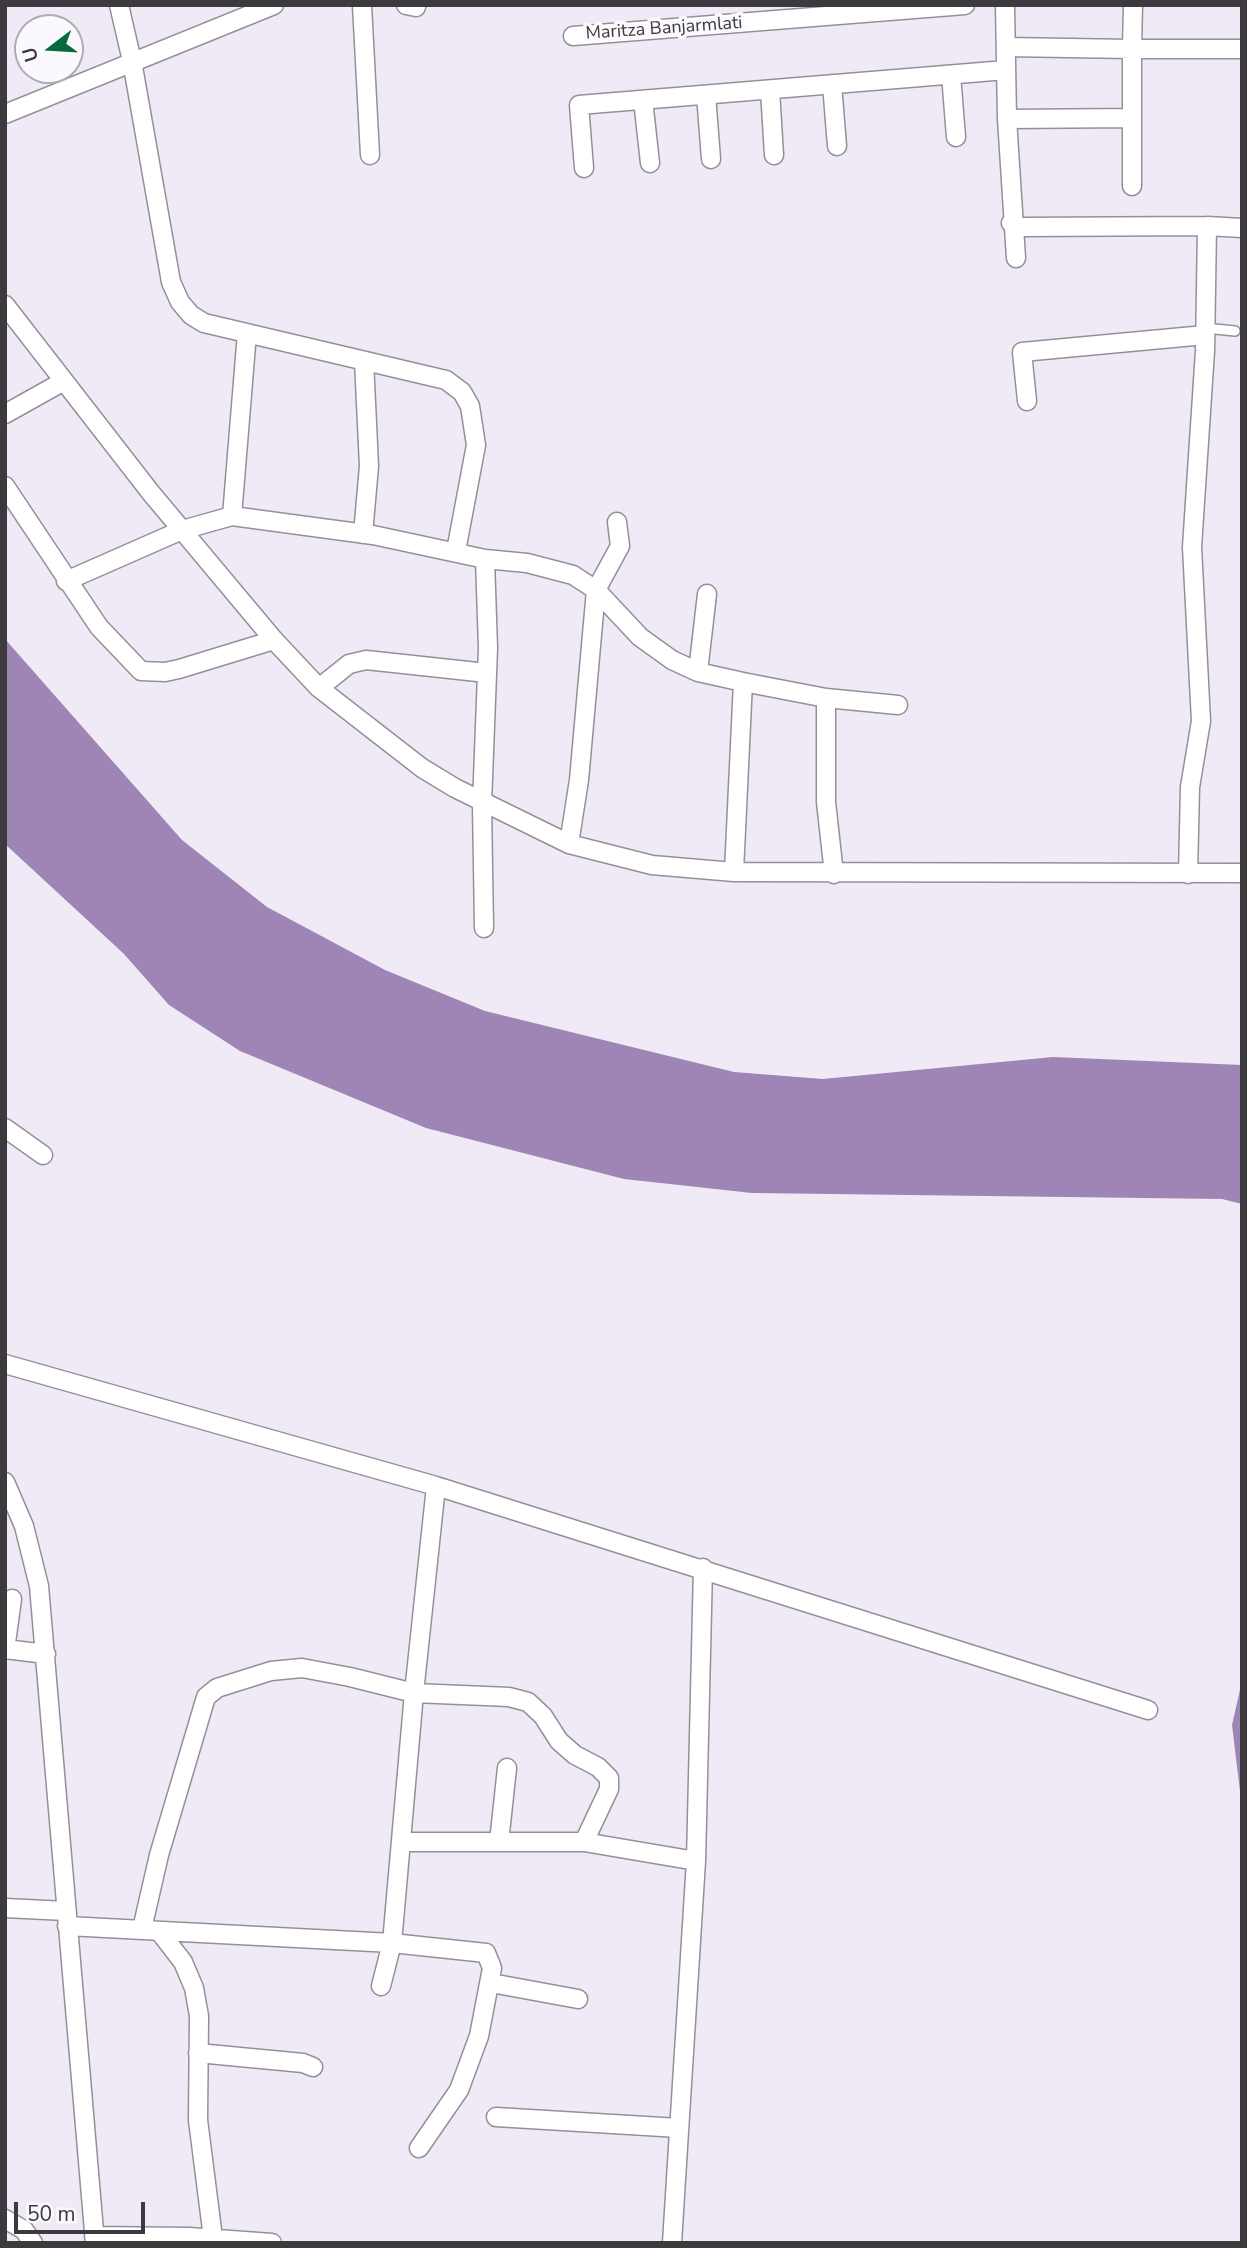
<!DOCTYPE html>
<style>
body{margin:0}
#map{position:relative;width:1247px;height:2248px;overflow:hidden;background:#f0eaf6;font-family:"Nunito Sans",sans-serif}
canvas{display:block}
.frame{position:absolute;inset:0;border:7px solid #3c3a3f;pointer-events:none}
.north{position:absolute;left:14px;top:14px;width:70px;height:70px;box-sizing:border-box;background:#fcf9fe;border:2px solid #afadb2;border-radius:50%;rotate:253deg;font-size:19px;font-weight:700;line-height:28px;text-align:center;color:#3c3a3f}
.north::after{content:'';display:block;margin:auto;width:24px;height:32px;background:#046b41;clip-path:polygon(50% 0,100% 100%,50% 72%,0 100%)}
.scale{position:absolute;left:14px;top:2202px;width:131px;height:32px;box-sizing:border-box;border:4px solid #3c3a3f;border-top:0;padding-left:9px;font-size:21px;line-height:24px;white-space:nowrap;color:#3c3a3f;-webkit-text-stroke:5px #fcf9fe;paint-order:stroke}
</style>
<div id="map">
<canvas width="1247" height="2248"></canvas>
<div class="frame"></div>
<div class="north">U</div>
<div class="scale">50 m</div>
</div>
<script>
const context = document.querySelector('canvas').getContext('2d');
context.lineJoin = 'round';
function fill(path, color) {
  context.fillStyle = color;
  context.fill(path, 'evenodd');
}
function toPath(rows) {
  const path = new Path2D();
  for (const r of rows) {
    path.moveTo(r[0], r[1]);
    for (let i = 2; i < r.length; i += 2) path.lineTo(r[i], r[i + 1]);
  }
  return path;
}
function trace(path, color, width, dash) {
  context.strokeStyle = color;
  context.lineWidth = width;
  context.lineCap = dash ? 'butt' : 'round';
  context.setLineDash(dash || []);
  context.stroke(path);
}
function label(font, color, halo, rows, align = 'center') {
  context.font = font + ' "Nunito Sans",sans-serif';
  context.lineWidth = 7;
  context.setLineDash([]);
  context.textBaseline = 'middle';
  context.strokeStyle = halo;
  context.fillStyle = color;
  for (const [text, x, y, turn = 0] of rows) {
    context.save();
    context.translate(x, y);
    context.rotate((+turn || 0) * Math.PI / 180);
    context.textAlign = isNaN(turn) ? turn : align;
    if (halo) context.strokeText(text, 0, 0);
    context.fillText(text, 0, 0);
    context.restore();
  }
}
const water = toPath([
 [5,639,182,840,267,907,385,970,485,1011,734,1072,823,1079,1053,1057,1242,1065,1242,1204,1222,1199,752,1193,624,1179,426,1128,240,1051,169,1005,124,954,5,844],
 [1242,1681,1242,1808,1232,1725]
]);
const service = toPath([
 [1205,328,1235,331]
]);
const minor = toPath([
 [119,5,132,61,171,282,180,302,191,315,204,323,446,380,462,392,470,406,476,445,456,551],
 [362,5,370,155],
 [406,5,416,7],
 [1005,5,1007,119,1016,258],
 [1133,5,1132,49,1242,49],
 [573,36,965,5],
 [1006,47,1132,49,1132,186],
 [951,75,956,137],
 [832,84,837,146],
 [770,90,774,155],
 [706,95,711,159],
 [643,100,650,163],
 [5,114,274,5],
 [1007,119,1132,118],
 [584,168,579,105,1006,70],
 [1011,223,1021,227,1207,226,1205,351,1192,547,1201,721,1190,787,1188,874],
 [1207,226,1242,228],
 [5,305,151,493,274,640,319,688,422,768,455,788,569,844,652,865,734,872,1242,873],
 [247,333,232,516,373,535,485,559,527,563,573,575,596,590,640,637,672,660,698,672,743,682,734,872],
 [1027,401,1022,352,1205,335],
 [5,414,64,381],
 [5,486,99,627,141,671,165,672,179,669,274,640],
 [363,534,369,466,364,361],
 [66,581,182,530,232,516],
 [698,672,707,594],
 [743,682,826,698,898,705],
 [319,688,349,664,366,660,487,673],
 [826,698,826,802,834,874],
 [569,844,579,780,596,590,620,546,617,522],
 [484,928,482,804,488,648,485,559],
 [5,1128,43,1155],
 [5,1364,436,1486,1148,1710],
 [5,1482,24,1526,39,1586,95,2243],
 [436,1486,414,1693,509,1697,528,1702,543,1716,559,1741,575,1755,598,1767,609,1778,609,1789,584,1842],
 [5,1649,46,1654],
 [5,1650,12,1599],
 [401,1842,584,1842,696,1861],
 [499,1842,507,1768],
 [5,1908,66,1911],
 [67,1926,392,1943,486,1953,492,1968,479,2036,459,2090,419,2148],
 [142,1929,159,1855,206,1697,217,1688,271,1671,302,1668,350,1677,414,1693,392,1943,381,1986],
 [159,1931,183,1962,194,1988,199,2016,198,2120,213,2238],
 [491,1983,578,1999],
 [198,2053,303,2063,313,2067],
 [496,2117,679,2128],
 [5,2219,24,2230,33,2243],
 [94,2236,189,2237,272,2243],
 [672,2243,696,1861,703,1568]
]);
const streetNames = [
 ["Maritza Banjarmlati",664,29,-4]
];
fill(water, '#9e85b5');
trace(service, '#958f9a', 12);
trace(minor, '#958f9a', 21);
trace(service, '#fff', 9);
trace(minor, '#fff', 18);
label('18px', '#3c3a3f', '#fcf9fe', streetNames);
</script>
